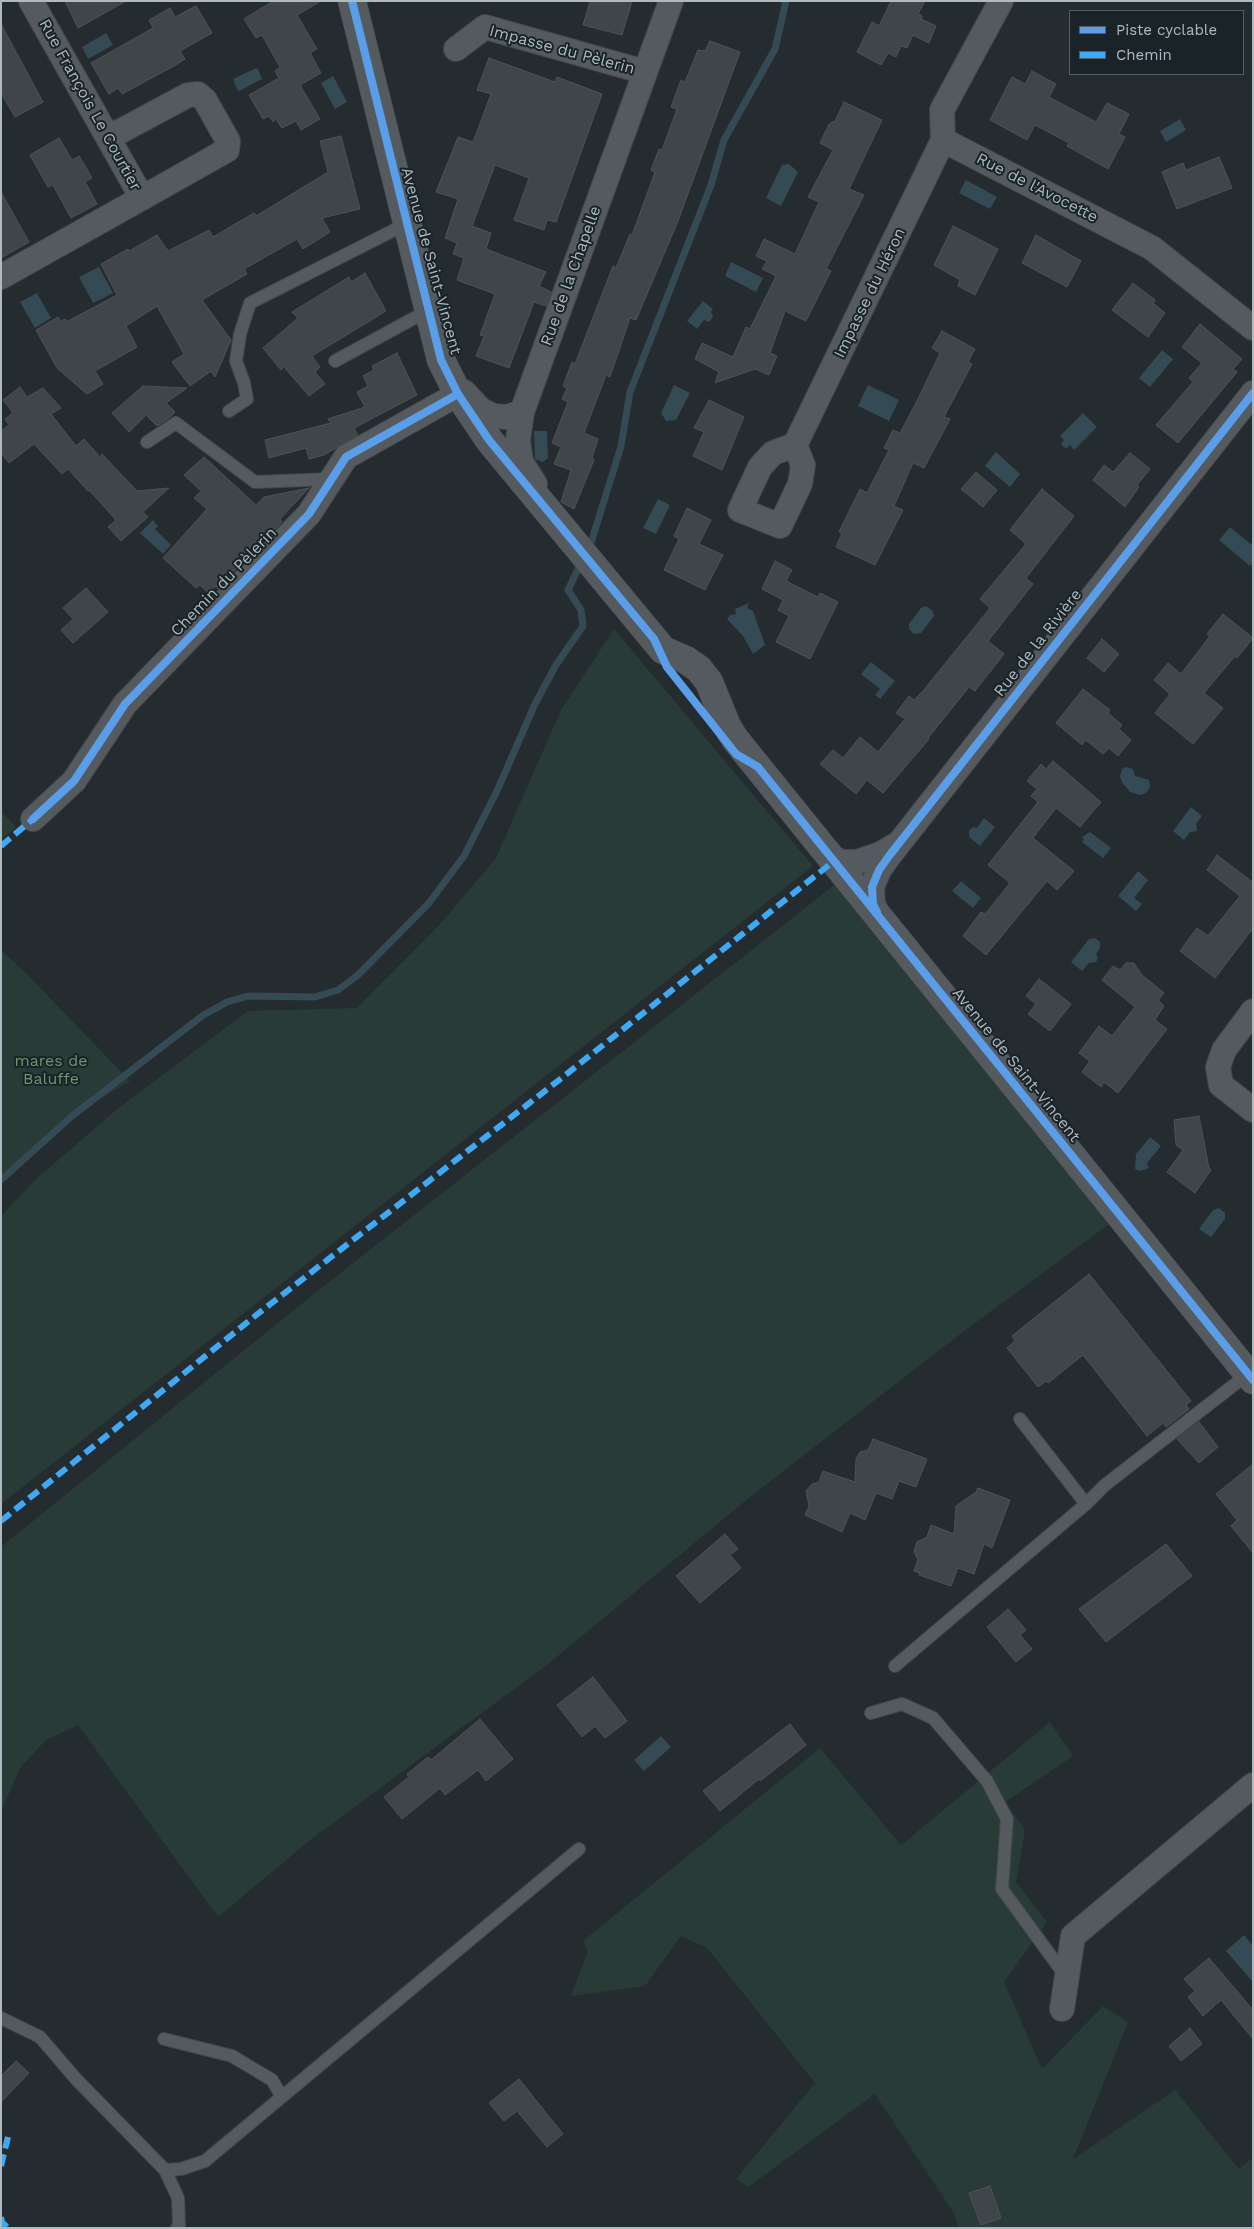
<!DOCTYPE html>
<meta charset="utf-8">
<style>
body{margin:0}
#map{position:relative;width:1254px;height:2229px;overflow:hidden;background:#252c2f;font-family:"Work Sans",sans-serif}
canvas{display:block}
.frame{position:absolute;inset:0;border:2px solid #adbac1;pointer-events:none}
.legend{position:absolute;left:1069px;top:10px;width:175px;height:65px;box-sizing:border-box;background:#192328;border:1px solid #545f65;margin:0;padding:6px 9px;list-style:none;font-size:15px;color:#adbac1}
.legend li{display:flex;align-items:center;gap:10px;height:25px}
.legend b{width:25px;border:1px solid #545f65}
</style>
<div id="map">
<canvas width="1254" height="2229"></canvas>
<div class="frame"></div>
<ul class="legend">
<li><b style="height:6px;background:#5a9eea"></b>Piste cyclable</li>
<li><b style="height:6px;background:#3fa9f5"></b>Chemin</li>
</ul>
</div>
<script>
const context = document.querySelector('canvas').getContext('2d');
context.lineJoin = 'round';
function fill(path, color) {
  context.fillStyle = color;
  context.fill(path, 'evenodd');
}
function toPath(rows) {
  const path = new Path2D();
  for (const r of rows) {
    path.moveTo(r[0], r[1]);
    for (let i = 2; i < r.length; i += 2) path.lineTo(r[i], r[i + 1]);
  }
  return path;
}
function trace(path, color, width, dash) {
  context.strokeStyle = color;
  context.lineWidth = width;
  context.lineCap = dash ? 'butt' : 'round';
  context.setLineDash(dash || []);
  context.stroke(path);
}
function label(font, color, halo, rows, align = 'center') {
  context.font = font + ' "Work Sans",sans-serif';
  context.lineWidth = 4;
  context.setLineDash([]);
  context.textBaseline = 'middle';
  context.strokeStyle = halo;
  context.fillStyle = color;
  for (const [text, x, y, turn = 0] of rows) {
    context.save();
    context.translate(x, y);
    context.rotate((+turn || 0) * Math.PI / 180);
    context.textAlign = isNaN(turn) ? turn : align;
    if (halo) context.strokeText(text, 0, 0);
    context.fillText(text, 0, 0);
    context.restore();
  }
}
const green = toPath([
 [614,629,813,866,1,1504,1,1216,34,1181,116,1110,248,1011,357,1008,442,922,496,858,561,710],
 [1,811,16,827,1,840],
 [837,883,1112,1222,964,1331,750,1497,548,1664,314,1837,218,1917,78,1725,46,1740,20,1768,1,1812,1,1547,315,1293],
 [1,950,26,973,130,1081,72,1116,1,1180],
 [1050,1722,1073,1756,1005,1802,1025,1830,1016,1882,1047,1922,1004,1982,1042,2069,1103,2006,1128,2022,1073,2159,1175,2090,1239,2169,1253,2157,1253,2228,959,2228,953,2212,875,2094,748,2187,736,2179,815,2083,707,1948,681,1936,645,1986,571,1996,588,1951,583,1941,820,1748,901,1845]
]);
const water = toPath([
 [106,33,113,45,88,59,82,47],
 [256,68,258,69,262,79,239,91,237,89,233,79],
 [333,76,347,102,335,109,321,83],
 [1180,119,1186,130,1166,142,1160,131],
 [789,164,798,172,781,206,766,198,782,165],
 [966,180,997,197,990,209,959,193],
 [731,262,763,278,756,292,725,276],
 [99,267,113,293,93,303,79,277],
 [37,293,51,318,35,328,20,302],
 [703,301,713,309,711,312,713,317,709,322,704,320,697,329,687,321],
 [1162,350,1173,359,1150,387,1139,378],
 [674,385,690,393,676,420,666,421,661,413],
 [868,385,899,400,889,421,858,406],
 [1083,413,1097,427,1074,450,1070,445,1066,449,1061,444,1064,440,1060,436],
 [534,431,547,431,548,458,543,462,535,459],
 [996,452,1020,474,1010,487,985,466],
 [658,499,670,505,656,534,643,528],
 [153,520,158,526,155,529,171,545,163,554,140,533],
 [1230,527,1253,546,1253,563,1250,566,1219,540],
 [749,603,747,608,753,611,765,645,753,654,743,636,727,619,730,615,736,614,735,609],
 [926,606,933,611,934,616,921,633,914,634,909,629,909,624,921,608],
 [871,662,895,681,880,699,875,695,880,689,861,674],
 [1126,767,1133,769,1135,776,1149,780,1150,787,1146,793,1141,795,1130,792,1122,782,1120,776,1122,769],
 [1191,807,1202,816,1196,824,1197,831,1190,832,1184,840,1173,831],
 [984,818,995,827,980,846,969,837,969,831,973,827,977,828],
 [1090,832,1111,848,1103,858,1082,842,1084,839,1082,837],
 [1138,871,1148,880,1134,898,1142,904,1136,911,1118,896],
 [961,881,981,898,973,908,952,891],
 [1095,938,1100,942,1100,948,1096,954,1098,958,1096,962,1089,963,1082,971,1071,962,1089,939],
 [1150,1137,1161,1146,1147,1163,1149,1168,1140,1171,1135,1169,1136,1154],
 [1219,1208,1225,1213,1225,1219,1211,1237,1199,1229,1213,1210],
 [661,1736,671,1747,644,1771,634,1760],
 [1244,1935,1253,1946,1253,1982,1226,1951]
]);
const stream = toPath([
 [591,543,621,446,630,392,711,185,724,140,775,49,786,1],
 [1,1180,72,1116,202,1016,227,1002,248,996,315,997,338,990,358,975,429,903,464,856,497,791,535,704,556,665,583,626,581,610,568,590,578,569]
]);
const building = toPath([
 [65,1,126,1,78,28,65,1],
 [273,1,321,1,297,15,317,49,310,53,321,73,300,85,320,119,301,130,296,121,282,128,276,119,273,122,269,116,263,119,249,95,279,78,275,71,280,67,262,35,256,38,244,19,273,1],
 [590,1,632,1,622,35,583,25,590,1],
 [891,1,925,1,918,14,922,16,921,19,936,26,929,43,913,35,907,48,901,46,896,57,888,53,881,65,857,52,872,22,879,26,891,1],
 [196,6,212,33,180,51,185,59,174,66,122,94,118,88,109,94,91,63,153,28,149,20,170,8,175,17,196,6],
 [1,24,43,102,15,117,1,93,1,24],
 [710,41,740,52,678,221,636,320,630,318,610,377,606,375,584,433,598,439,592,458,594,460,574,509,561,502,571,470,554,464,561,447,552,443,568,402,562,399,567,388,563,386,572,362,575,364,613,266,616,268,630,234,632,235,655,172,651,170,659,149,662,150,677,109,671,107,681,80,685,82,698,50,705,51,710,41],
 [489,58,555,82,557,77,602,94,556,222,547,220,544,230,514,220,529,178,495,165,472,226,491,233,486,249,546,272,539,286,551,292,546,306,534,302,509,368,476,356,484,336,480,335,495,294,457,280,464,258,453,254,457,243,445,238,458,199,436,192,458,137,473,142,491,94,477,90,489,58],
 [1032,71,1056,84,1049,97,1096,122,1107,103,1129,114,1119,134,1125,137,1108,169,1067,146,1069,143,1035,125,1027,140,990,120,1012,77,1025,84,1032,71],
 [844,102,882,120,849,189,864,195,826,269,831,271,806,321,785,311,770,353,777,356,769,375,755,369,715,383,719,372,695,359,702,343,733,357,746,327,750,329,776,276,762,269,767,261,756,256,764,239,795,254,819,202,808,197,833,150,820,143,829,124,835,121,844,102],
 [341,136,360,209,322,218,330,232,303,249,297,239,244,269,247,274,202,300,231,340,215,377,211,371,190,386,172,362,184,354,157,306,126,326,137,347,95,371,103,384,87,394,57,368,36,330,58,317,61,321,65,319,66,322,117,295,101,264,128,249,129,251,157,235,168,251,209,230,213,237,254,213,256,216,328,172,320,141,341,136],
 [59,138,72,160,79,156,85,166,92,178,85,182,97,204,71,218,53,185,48,187,30,155,59,138],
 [1219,157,1232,188,1177,209,1162,172,1183,163,1186,170,1219,157],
 [1,192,29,242,1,258,1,192],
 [953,226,998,249,975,295,958,286,960,280,934,265,953,226],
 [1036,235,1081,261,1067,287,1022,263,1036,235],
 [365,273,386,311,312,356,320,367,315,372,325,384,309,396,284,367,281,370,263,348,298,318,292,312,349,277,351,282,365,273],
 [1133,283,1155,300,1153,303,1165,313,1148,337,1112,310,1133,283],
 [1200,324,1242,359,1233,369,1237,372,1178,443,1156,425,1193,382,1189,378,1202,363,1182,347,1200,324],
 [942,331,975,349,968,362,972,364,944,417,950,419,924,468,913,463,894,506,903,510,875,565,836,547,842,533,839,532,860,489,867,493,889,450,884,448,893,430,900,433,916,403,940,353,932,348,942,331],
 [397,353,417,395,354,428,358,435,324,455,309,459,306,448,269,458,265,440,331,423,328,419,365,407,357,392,368,386,363,376,374,370,372,366,397,353],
 [143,386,187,388,166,403,175,412,169,418,157,426,146,415,129,432,112,413,143,386],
 [20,387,27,397,43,388,61,408,51,414,76,446,84,439,100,457,102,454,137,491,169,488,143,512,148,517,121,541,108,527,116,520,89,490,88,491,68,469,62,474,34,444,9,463,1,453,1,431,9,425,5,419,13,413,3,400,20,387],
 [709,400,744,417,722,470,693,456,704,432,694,428,709,400],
 [1130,453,1150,469,1137,485,1139,487,1125,507,1093,480,1104,465,1113,472,1130,453],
 [204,457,256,505,264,497,309,488,280,519,282,522,266,538,265,537,218,589,216,586,208,593,200,585,196,588,163,558,207,509,194,498,201,491,184,475,204,457],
 [976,472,997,490,983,507,961,489,976,472],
 [1042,489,1074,516,1026,578,1033,584,988,641,1004,654,975,691,969,687,928,738,929,739,883,793,867,780,856,794,820,764,833,750,843,758,860,737,878,752,905,719,896,713,909,696,914,700,923,691,990,608,980,599,1026,544,1010,530,1042,489],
 [687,508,711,520,699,544,723,555,705,590,664,570,679,539,674,536,687,508],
 [775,561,792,570,786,581,818,597,820,593,838,602,810,659,776,642,789,616,778,610,783,600,762,589,775,561],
 [86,588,108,612,73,643,61,630,73,619,63,608,86,588],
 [1223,614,1253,638,1237,658,1235,656,1204,693,1223,708,1193,744,1155,713,1170,694,1154,680,1168,663,1181,674,1210,636,1207,634,1223,614],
 [1102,639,1119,654,1104,672,1087,658,1102,639],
 [1083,689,1110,710,1108,713,1122,725,1119,729,1131,740,1118,756,1109,748,1103,754,1086,740,1082,745,1056,723,1083,689],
 [1053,761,1101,802,1080,827,1056,808,1033,838,1074,871,1057,890,1047,881,986,955,963,936,981,912,985,914,1010,883,988,865,1038,802,1031,796,1037,789,1027,781,1041,764,1046,769,1053,761],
 [1217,855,1251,881,1253,879,1253,928,1215,978,1180,951,1197,928,1208,936,1240,896,1207,870,1217,855],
 [1126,963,1134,963,1141,974,1164,993,1158,1000,1164,1006,1155,1020,1167,1029,1118,1093,1104,1082,1101,1087,1082,1072,1090,1061,1079,1053,1099,1026,1112,1036,1135,1007,1102,980,1113,966,1120,970,1126,963],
 [1039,979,1071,1004,1050,1031,1028,1014,1036,1004,1026,996,1039,979],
 [1199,1116,1209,1168,1211,1170,1195,1193,1167,1172,1183,1150,1176,1145,1174,1120,1199,1116],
 [1089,1274,1191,1401,1186,1405,1189,1409,1166,1427,1163,1423,1147,1436,1083,1355,1048,1383,1046,1381,1038,1387,1007,1348,1015,1341,1012,1336,1089,1274],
 [1199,1422,1218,1447,1199,1463,1177,1439,1199,1422],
 [873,1439,927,1459,916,1487,899,1481,892,1499,876,1493,865,1520,850,1513,842,1532,805,1515,809,1506,806,1491,812,1484,819,1482,823,1471,855,1482,856,1459,860,1452,868,1450,873,1439],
 [1253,1464,1253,1553,1231,1526,1237,1520,1216,1494,1253,1464],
 [978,1488,1010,1500,992,1548,984,1544,974,1574,958,1568,951,1586,919,1575,920,1573,914,1571,918,1559,914,1552,917,1542,927,1537,931,1525,954,1534,956,1506,976,1492,978,1488],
 [725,1534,738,1549,730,1555,741,1568,700,1603,676,1576,725,1534],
 [1166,1544,1192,1576,1106,1642,1079,1609,1166,1544],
 [1008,1609,1026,1630,1020,1635,1032,1649,1016,1662,987,1627,1008,1609],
 [593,1677,627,1721,605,1738,595,1726,582,1737,557,1705,593,1677],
 [480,1719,513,1759,486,1781,478,1770,445,1795,440,1788,402,1819,384,1797,409,1777,407,1774,428,1757,431,1760,480,1719],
 [790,1724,806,1745,760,1781,759,1779,720,1811,703,1791,790,1724],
 [1209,1958,1253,2010,1253,2039,1221,2000,1203,2016,1188,1997,1195,1991,1184,1979,1209,1958],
 [1190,2028,1202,2044,1181,2061,1169,2046,1190,2028],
 [16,2061,29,2073,1,2102,1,2076,16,2061],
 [519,2079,563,2134,547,2147,517,2111,504,2121,489,2103,519,2079],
 [990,2186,1001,2218,981,2225,969,2193,990,2186]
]);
const service = toPath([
 [335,361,429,310],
 [229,411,247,399,244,383,236,361,240,334,250,303,406,224],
 [147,442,176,423,255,482,331,479],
 [1020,1419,1086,1504],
 [895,1666,1086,1504,1105,1485,1248,1374],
 [871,1713,902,1704,933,1718,987,1781,1007,1819,1002,1889,1067,1978],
 [1,2018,40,2037,76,2079,165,2170,178,2198,179,2225,177,2228],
 [164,2039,232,2056,272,2080,282,2097],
 [165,2170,181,2169,205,2161,579,1849]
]);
const minor = toPath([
 [1001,1,942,110,943,140,1152,248,1253,328],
 [456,49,485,27,645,72],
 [108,138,188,95,198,94,205,100,228,141,227,150,142,198],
 [1,277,142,198,31,1],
 [464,392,481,410,494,416,507,417,522,412],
 [795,445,773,453,760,467,740,510,780,526,800,484,803,465,795,445,943,140],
 [535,484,521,462,518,440,522,412,671,1],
 [33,819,74,781,125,704,309,514,346,457,458,394],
 [830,856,841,862,857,862,880,854,896,845],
 [879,917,873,904,872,887,879,870,889,856,1253,393],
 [1253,1011,1224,1050,1218,1067,1221,1085,1253,1110],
 [1062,2009,1073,1936,1253,1785]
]);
const tertiary = toPath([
 [352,1,441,360,458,394,489,440,663,650,686,660,699,669,709,682,727,726,735,739,1253,1380]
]);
const quiet = toPath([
 [1,846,33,819],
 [1,1521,255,1316,563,1077,834,861],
 [1,2166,8,2137],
 [1,2217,2,2222,8,2228]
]);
const cycleway = toPath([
 [352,1,441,360,458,394,489,440,654,639,667,667,736,754,758,767,1253,1380],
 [33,819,74,781,125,704,309,514,346,457,458,394],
 [877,912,873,904,872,887,879,870,889,856,1253,393]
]);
const streetNames = [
 ["Impasse du Pèlerin",562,50,15],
 ["Rue François Le Courtier",90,105,61],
 ["Rue de l'Avocette",1037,188,27],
 ["Avenue de Saint-Vincent",431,261,75],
 ["Rue de la Chapelle",571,276,-70],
 ["Impasse du Héron",870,293,-64],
 ["Chemin du Pèlerin",224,582,-46],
 ["Rue de la Rivière",1038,643,-52],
 ["Avenue de Saint-Vincent",1016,1065,51]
];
const parkNames = [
 ["mares de",51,1061],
 ["Baluffe",51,1079]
];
fill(green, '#283b36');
fill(water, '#344a55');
trace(stream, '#344a55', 7);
fill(building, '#3f4548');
trace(building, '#4c5357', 1);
trace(service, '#42474a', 14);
trace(minor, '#42474a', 26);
trace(tertiary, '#42474a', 29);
trace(service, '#545a5e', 12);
trace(minor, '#545a5e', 24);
trace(tertiary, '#545a5e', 28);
trace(quiet, '#3fa9f5', 6, [12, 6]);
trace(cycleway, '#5a9eea', 8);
label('16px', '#adbac1', '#192328', streetNames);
label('16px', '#709470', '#192328', parkNames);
</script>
